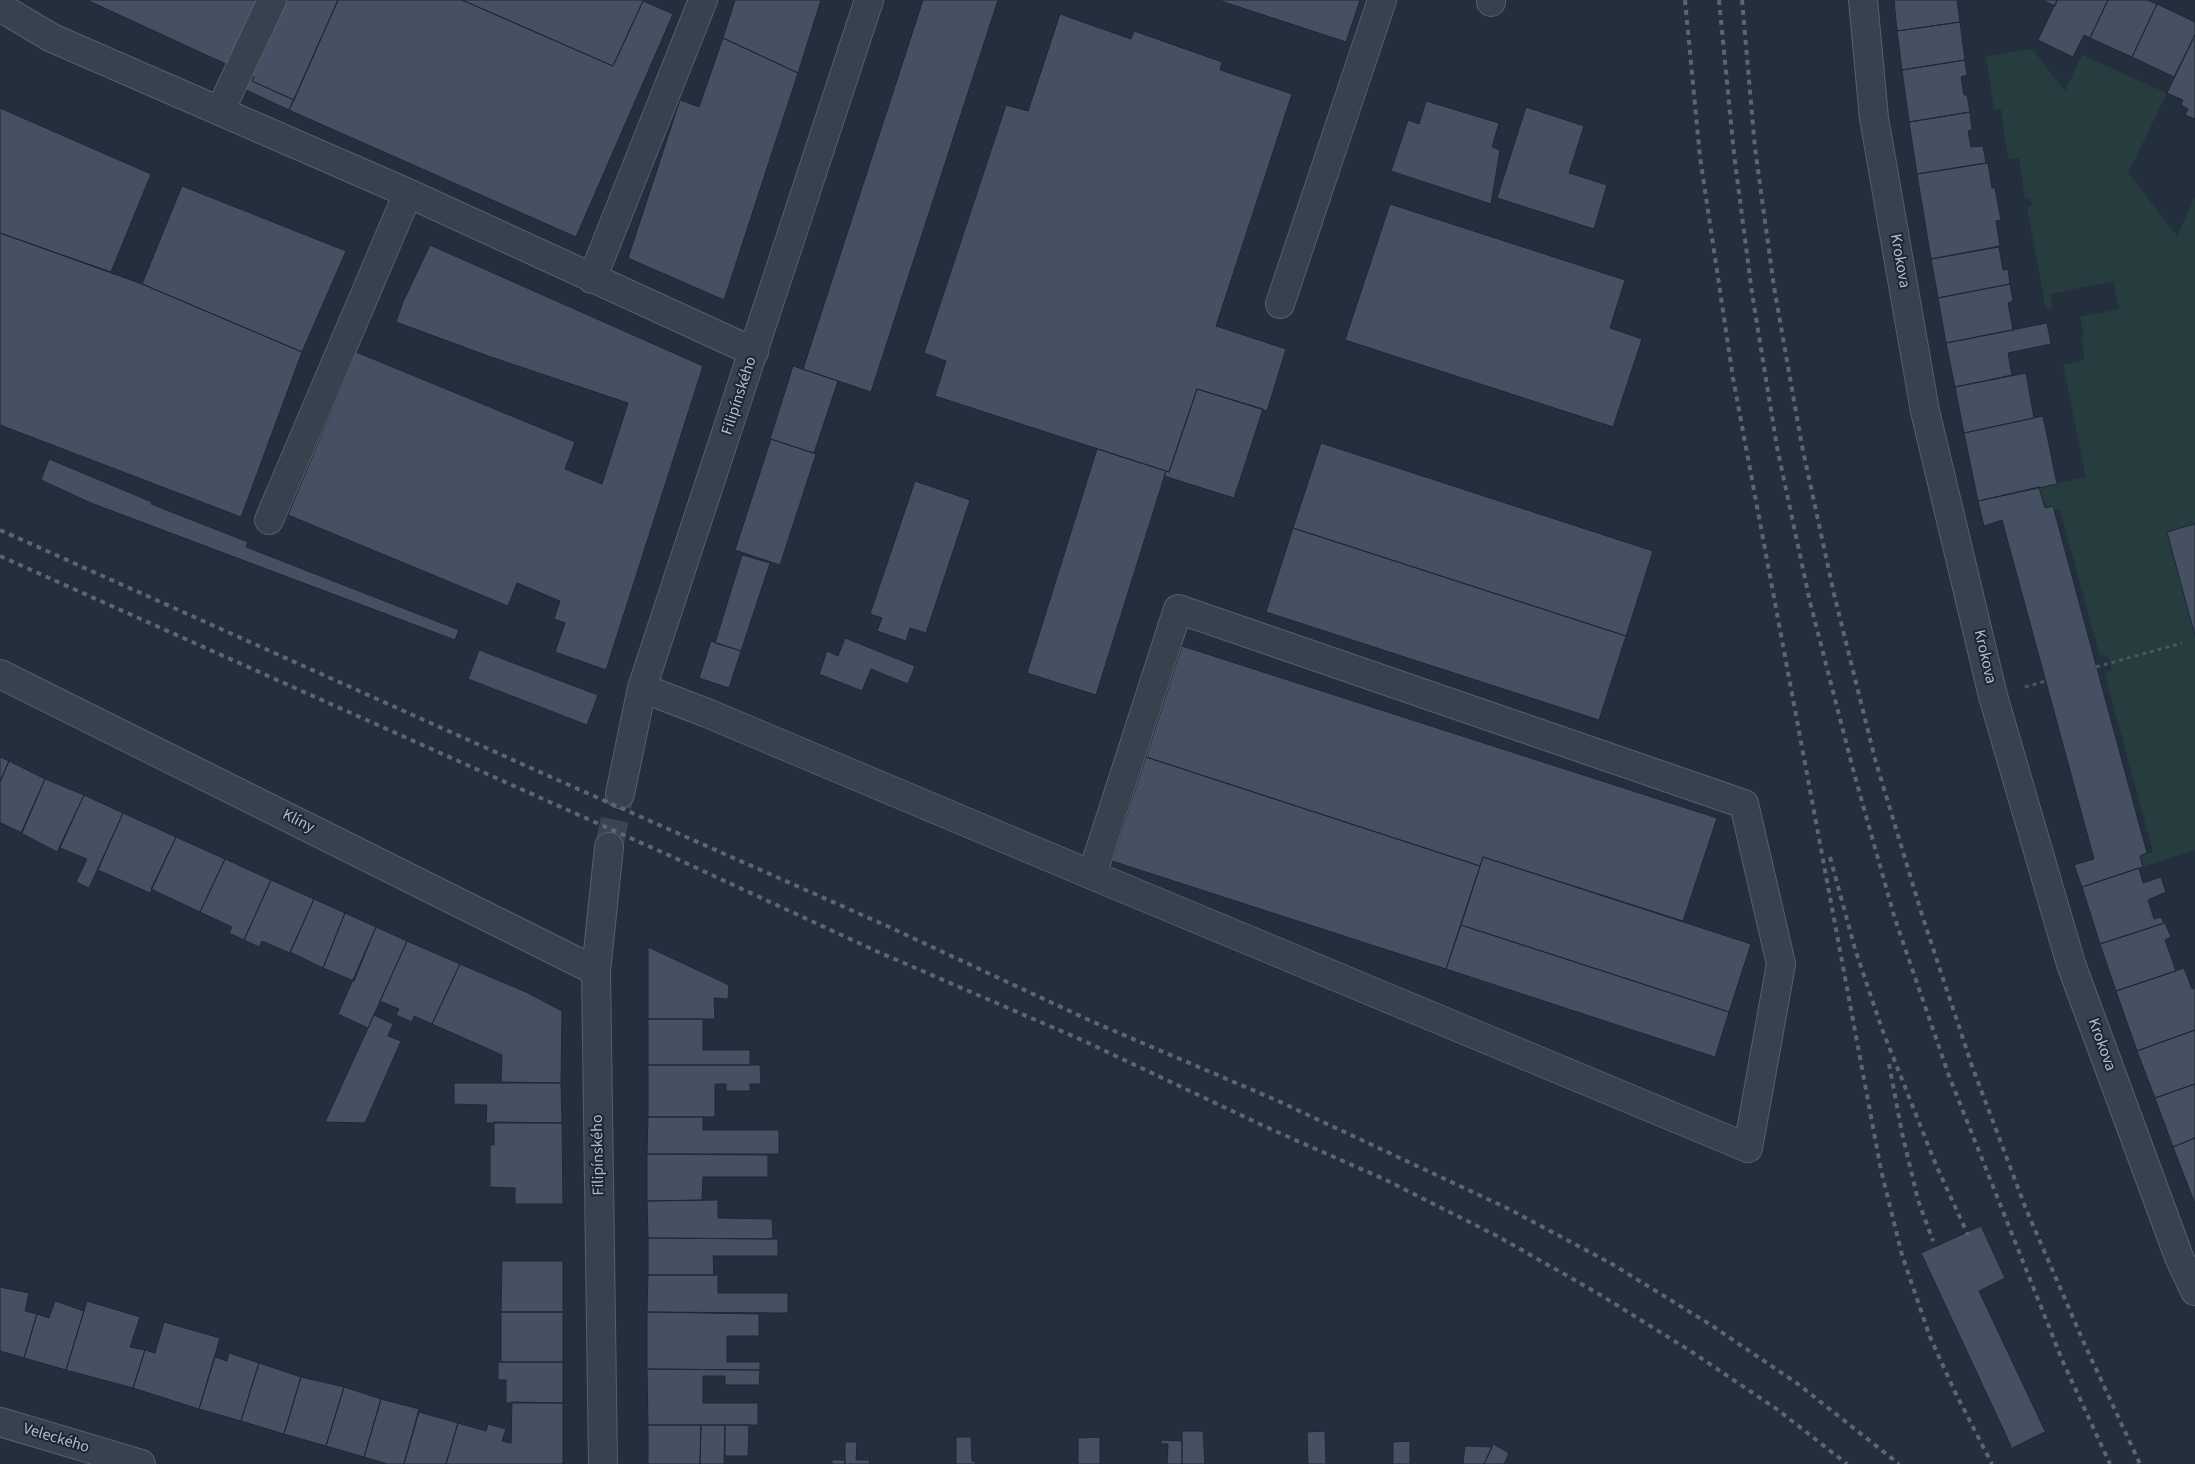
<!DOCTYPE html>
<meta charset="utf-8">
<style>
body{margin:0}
canvas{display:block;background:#242f3e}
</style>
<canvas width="2195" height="1464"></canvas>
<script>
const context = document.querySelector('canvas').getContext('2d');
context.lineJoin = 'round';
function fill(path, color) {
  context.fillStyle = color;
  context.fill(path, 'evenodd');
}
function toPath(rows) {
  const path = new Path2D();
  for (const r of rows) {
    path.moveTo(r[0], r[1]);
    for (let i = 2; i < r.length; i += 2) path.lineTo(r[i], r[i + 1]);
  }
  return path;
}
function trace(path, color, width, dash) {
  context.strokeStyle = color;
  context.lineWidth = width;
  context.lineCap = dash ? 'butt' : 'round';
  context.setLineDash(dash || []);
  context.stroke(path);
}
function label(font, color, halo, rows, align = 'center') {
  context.font = font + ' "Source Sans 3",sans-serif';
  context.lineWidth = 4;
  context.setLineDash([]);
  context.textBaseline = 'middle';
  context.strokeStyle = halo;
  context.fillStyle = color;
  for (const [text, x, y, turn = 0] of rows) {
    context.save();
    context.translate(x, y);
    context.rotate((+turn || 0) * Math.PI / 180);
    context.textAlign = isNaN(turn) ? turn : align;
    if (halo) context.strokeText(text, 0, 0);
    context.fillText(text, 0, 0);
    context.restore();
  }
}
const green = toPath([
 [2032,49,2065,91,2082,55,2167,93,2128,173,2177,236,2195,197,2195,850,2143,867,2141,856,2153,852,2105,674,2112,670,2108,655,2100,656,2060,510,2055,511,2053,506,2046,508,2039,487,2086,477,2063,365,2085,360,2081,338,2084,337,2080,317,2119,309,2113,281,2050,294,2052,308,2046,309,2027,207,2032,206,2030,198,2025,199,2019,158,2008,159,2001,109,1994,109,1986,56]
]);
const building = toPath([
 [87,0,338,0,294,100,252,81,254,77,87,0],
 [338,0,462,0,613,66,643,1,673,14,576,237,289,110,338,0],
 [462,0,642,0,643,1,613,66,462,0],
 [735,0,821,0,798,73,723,38,735,0],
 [923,0,998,0,871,392,803,369,923,0],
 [1218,0,1360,0,1346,42,1218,0],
 [1894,0,1957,0,1960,22,1897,31,1894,0],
 [2042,0,2057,0,2055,6,2042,0],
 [2057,0,2108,0,2090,38,2084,35,2073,57,2038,40,2057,0],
 [2108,0,2147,0,2157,4,2132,57,2090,38,2108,0],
 [2157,4,2195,22,2195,35,2174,77,2132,57,2157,4],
 [1060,14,1131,39,1134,31,1222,62,1220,70,1292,94,1216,326,1286,349,1267,411,1197,389,1169,472,935,396,946,361,924,353,1006,105,1028,111,1060,14],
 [1960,22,1965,60,1902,70,1897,31,1960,22],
 [2195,35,2195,119,2185,115,2188,109,2181,105,2183,100,2167,93,2195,35],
 [723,38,798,73,724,300,628,258,680,100,699,107,723,38],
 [1965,60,1967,75,1961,77,1964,95,1967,95,1970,112,1909,122,1902,70,1965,60],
 [231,67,254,77,252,81,294,100,289,110,227,81,231,67],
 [1426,101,1499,123,1492,147,1500,150,1491,204,1391,171,1408,120,1419,124,1426,101],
 [1526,107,1584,126,1569,173,1607,185,1594,229,1497,198,1526,107],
 [0,108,151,174,111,272,0,233,0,108],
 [1970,112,1972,130,1968,131,1971,147,1983,146,1986,163,1917,174,1909,122,1970,112],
 [1988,163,1992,188,1995,188,2001,220,1996,221,2000,246,1931,259,1917,174,1988,163],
 [182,186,346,251,302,352,142,284,182,186],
 [1390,204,1625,280,1610,328,1642,339,1613,427,1345,340,1390,204],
 [0,233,142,284,302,352,241,517,0,425,0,233],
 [430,245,703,366,606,670,555,652,565,623,554,619,560,601,517,583,508,606,288,515,356,352,575,442,565,469,602,484,628,403,491,357,396,322,403,302,430,245],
 [1999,247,2003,270,2008,269,2010,284,1938,298,1931,259,1999,247],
 [2010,284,2013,301,2008,303,2013,330,1946,343,1938,298,2010,284],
 [2047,323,2051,344,2008,353,2012,375,1955,387,1946,343,2047,323],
 [793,366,838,381,814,453,770,439,793,366],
 [2026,373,2034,418,1964,433,1955,387,2026,373],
 [1197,389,1263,409,1234,498,1164,476,1166,471,1169,472,1197,389],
 [2043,416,2057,484,1978,501,1964,433,2043,416],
 [771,439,816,454,780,565,735,550,771,439],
 [1321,443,1653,551,1626,636,1293,528,1321,443],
 [1097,449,1166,471,1096,695,1027,673,1097,449],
 [49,459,152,502,151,504,248,542,246,547,459,630,455,640,91,503,41,480,49,459],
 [915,481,970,500,926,633,910,628,906,641,877,631,882,618,870,614,915,481],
 [2039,487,2045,508,2053,506,2147,853,2140,856,2143,867,2082,887,2074,865,2094,859,2002,520,1984,526,1978,501,2039,487],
 [2195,524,2195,636,2167,532,2195,524],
 [1293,528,1626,636,1599,720,1266,612,1293,528],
 [742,555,770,563,741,651,715,643,742,555],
 [845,638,915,666,908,684,871,669,862,691,819,674,827,651,838,656,845,638],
 [711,641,741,651,729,688,699,678,711,641],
 [1182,646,1717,818,1683,921,1483,857,1480,866,1146,757,1182,646],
 [479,650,598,695,587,725,468,679,479,650],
 [0,757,9,761,0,782,0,757],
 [1146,757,1480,866,1446,969,1112,861,1146,757],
 [9,761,45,779,22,833,1,823,0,825,0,782,9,761],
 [45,779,84,795,57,852,21,833,45,779],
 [84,795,123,813,89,888,76,882,87,859,60,848,84,795],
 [123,813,176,837,150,893,98,870,123,813],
 [176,837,225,859,200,912,151,889,176,837],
 [1483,857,1751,944,1729,1012,1461,925,1483,857],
 [225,859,271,880,244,940,229,933,232,927,200,912,225,859],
 [2139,868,2143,883,2161,877,2166,892,2148,900,2154,919,2161,917,2164,923,2100,944,2082,887,2139,868],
 [271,880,314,899,290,953,262,941,259,947,244,940,271,880],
 [314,899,345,913,323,968,290,952,314,899],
 [345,913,376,927,354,981,323,968,345,913],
 [2165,923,2171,937,2165,940,2176,971,2116,991,2100,944,2165,923],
 [1461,925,1729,1012,1715,1057,1446,969,1461,925],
 [376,927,407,941,368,1028,338,1014,376,927],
 [407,941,460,964,432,1024,414,1016,412,1022,396,1015,399,1009,380,1001,407,941],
 [648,947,729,985,728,999,714,998,715,1019,648,1019,648,947],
 [460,964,528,993,562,1011,561,1083,501,1082,502,1055,432,1024,460,964],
 [2184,968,2192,989,2195,988,2195,1030,2137,1051,2116,991,2184,968],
 [374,1015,393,1024,388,1036,401,1041,365,1123,325,1122,374,1015],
 [648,1019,703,1019,703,1050,750,1050,750,1065,648,1065,648,1019],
 [2195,1030,2195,1084,2155,1098,2137,1051,2195,1030],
 [648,1065,760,1065,761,1084,750,1084,750,1091,726,1091,726,1084,715,1084,715,1117,648,1117,648,1065],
 [454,1083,561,1083,562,1123,486,1123,487,1105,454,1104,454,1083],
 [2195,1084,2195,1138,2173,1147,2155,1098,2195,1084],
 [648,1117,703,1117,703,1130,779,1130,779,1154,647,1154,648,1117],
 [494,1122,562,1123,563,1204,515,1204,515,1188,490,1187,490,1145,494,1145,494,1122],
 [2195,1138,2195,1204,2173,1147,2195,1138],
 [647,1154,768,1155,768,1177,703,1177,702,1200,647,1201,647,1154],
 [718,1200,718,1218,772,1219,773,1239,648,1238,647,1201,718,1200],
 [1981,1226,2005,1278,1979,1291,2045,1431,2047,1429,2047,1431,2010,1449,2011,1446,1922,1255,1919,1254,1981,1226],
 [648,1238,778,1239,778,1256,713,1256,714,1275,648,1275,648,1238],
 [502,1261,563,1261,563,1312,501,1312,502,1261],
 [648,1275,718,1275,718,1293,788,1293,788,1313,647,1312,648,1275],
 [0,1287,29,1293,25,1311,37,1314,24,1358,0,1351,0,1287],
 [55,1301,84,1311,66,1370,24,1358,37,1314,49,1318,55,1301],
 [87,1301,140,1317,130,1347,145,1350,133,1388,66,1370,87,1301],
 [501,1312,563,1312,563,1362,501,1362,501,1312],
 [647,1312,759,1314,759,1336,727,1336,727,1362,760,1362,760,1370,647,1369,647,1312],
 [164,1322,220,1338,199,1409,133,1388,145,1350,155,1353,164,1322],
 [229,1353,259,1363,241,1421,199,1409,215,1357,227,1361,229,1353],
 [498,1362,563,1362,563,1403,506,1403,506,1380,498,1380,498,1362],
 [259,1363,301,1377,284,1434,241,1421,259,1363],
 [647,1369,760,1370,759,1385,725,1385,725,1376,703,1376,703,1403,758,1403,758,1425,648,1425,647,1369],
 [301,1377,344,1387,326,1446,284,1434,301,1377],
 [344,1387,381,1399,364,1457,326,1446,344,1387],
 [381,1399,419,1409,404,1464,387,1464,364,1457,381,1399],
 [512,1402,563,1403,563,1464,446,1464,458,1423,486,1431,488,1424,506,1429,502,1441,511,1443,512,1402],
 [419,1412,458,1423,446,1464,404,1464,419,1412],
 [648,1425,701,1425,700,1464,648,1464,648,1425],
 [701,1425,725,1425,724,1464,700,1464,701,1425],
 [725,1425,749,1425,748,1456,725,1456,725,1425],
 [1182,1431,1203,1431,1205,1464,1182,1464,1182,1431],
 [1325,1431,1326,1464,1308,1464,1307,1432,1325,1431],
 [956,1437,971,1437,972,1461,975,1461,976,1464,956,1464,956,1437],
 [1100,1437,1100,1464,1078,1464,1078,1438,1100,1437],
 [1161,1440,1182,1441,1182,1464,1167,1464,1168,1444,1161,1444,1161,1440],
 [1410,1441,1410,1464,1393,1464,1393,1442,1410,1441],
 [845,1442,857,1442,856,1460,870,1460,869,1464,845,1464,845,1442],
 [1493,1444,1509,1453,1504,1464,1484,1464,1493,1444],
 [1465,1446,1492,1447,1484,1464,1463,1464,1465,1446],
 [832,1460,845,1460,845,1464,832,1464,832,1460]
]);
const minorTunnel = toPath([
 [609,847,620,794]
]);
const path = toPath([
 [2096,667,2182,643],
 [2025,687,2046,681]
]);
const minor = toPath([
 [1863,0,1874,118,1925,411,1993,696,2071,964,2179,1257,2195,1291],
 [1491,2,1491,0],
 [0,7,52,38,408,193,754,352],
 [220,111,272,0],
 [592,279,703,0],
 [1280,304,1382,0],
 [269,520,408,193],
 [0,674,596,971],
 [642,688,707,713,1092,875,1748,1148,1781,964,1744,804,1178,609,1092,875],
 [620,794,642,688,869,0],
 [0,1422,141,1464],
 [603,1464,596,971,609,847]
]);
const rail = toPath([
 [1685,0,1700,157,1733,378,1881,1170,1902,1255,1930,1337,1955,1392,1992,1464],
 [1719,0,1734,154,1752,293,1777,447,1810,602,1854,773,1895,919,1949,1076,2063,1362,2110,1464],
 [1742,0,1755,148,1774,287,1802,446,1834,594,1875,759,1922,915,1972,1066,2026,1209,2084,1343,2140,1464],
 [0,530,551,777,887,926,1091,1021,1276,1100,1509,1209,1612,1264,1711,1325,1798,1384,1899,1464],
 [0,556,675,858,876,951,1082,1040,1266,1127,1386,1180,1499,1237,1599,1294,1692,1352,1778,1410,1847,1464],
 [1830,857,1855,949,1882,1029,1936,1165,1968,1235],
 [1889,1064,1902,1133,1918,1200,1933,1241]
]);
const streetNames = [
 ["Krokova",1899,261,80],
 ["Filipínského",740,396,-72],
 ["Krokova",1984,657,77],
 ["Klíny",298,822,27],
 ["Krokova",2101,1045,70],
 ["Filipínského",599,1155,-91],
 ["Veleckého",56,1439,17]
];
fill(green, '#263c3f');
fill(building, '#455162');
trace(building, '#1f2835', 1);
trace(minorTunnel, '#3a4453', 28, [28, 14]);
trace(minor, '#565f6c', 30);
trace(path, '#44595c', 3, [4, 4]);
trace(minor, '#38414e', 28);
trace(rail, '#5a6575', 4, [5, 5]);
label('16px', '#b4bcc9', '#1d2633', streetNames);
</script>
